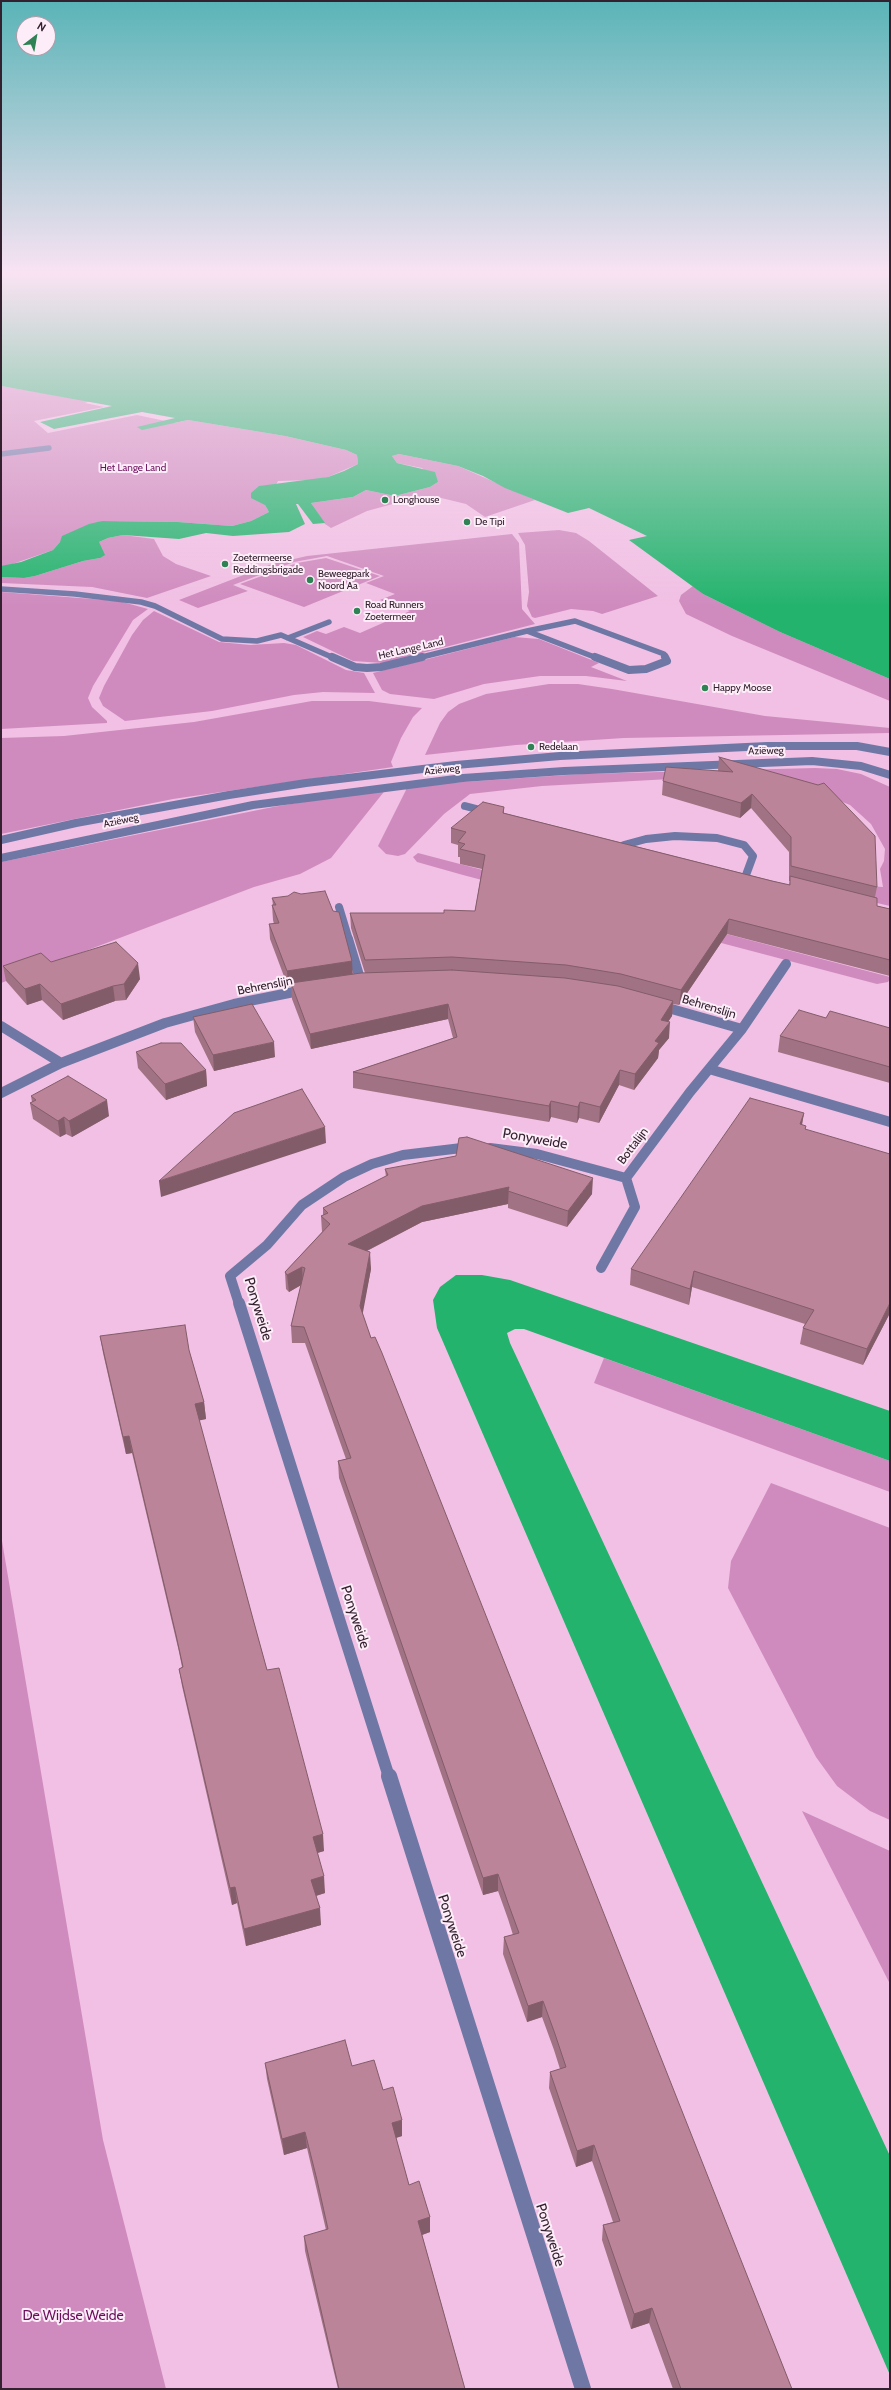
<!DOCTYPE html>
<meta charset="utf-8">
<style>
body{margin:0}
#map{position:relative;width:891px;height:2390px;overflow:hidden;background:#f1c0e4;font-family:Cabin,sans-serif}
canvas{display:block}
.frame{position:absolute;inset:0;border:2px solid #33212f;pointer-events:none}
.north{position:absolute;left:16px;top:16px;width:40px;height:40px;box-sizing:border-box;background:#fdedf8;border:1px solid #ac9ba8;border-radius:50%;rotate:31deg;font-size:11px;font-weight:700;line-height:16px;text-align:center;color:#33212f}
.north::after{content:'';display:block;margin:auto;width:14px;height:18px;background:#2f8254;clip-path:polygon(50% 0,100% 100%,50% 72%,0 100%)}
</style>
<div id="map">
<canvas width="891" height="2390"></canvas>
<div class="frame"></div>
<div class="north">N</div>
</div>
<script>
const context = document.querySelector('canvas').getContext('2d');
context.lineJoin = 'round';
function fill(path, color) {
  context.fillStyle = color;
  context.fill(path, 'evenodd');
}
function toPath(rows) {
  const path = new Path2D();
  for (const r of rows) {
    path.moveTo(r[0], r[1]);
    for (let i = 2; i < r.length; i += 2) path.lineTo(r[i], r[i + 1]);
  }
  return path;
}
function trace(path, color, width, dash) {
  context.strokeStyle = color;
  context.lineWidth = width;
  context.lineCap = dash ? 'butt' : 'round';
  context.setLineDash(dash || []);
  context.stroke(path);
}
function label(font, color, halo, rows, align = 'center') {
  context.font = font + ' Cabin,sans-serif';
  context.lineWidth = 4;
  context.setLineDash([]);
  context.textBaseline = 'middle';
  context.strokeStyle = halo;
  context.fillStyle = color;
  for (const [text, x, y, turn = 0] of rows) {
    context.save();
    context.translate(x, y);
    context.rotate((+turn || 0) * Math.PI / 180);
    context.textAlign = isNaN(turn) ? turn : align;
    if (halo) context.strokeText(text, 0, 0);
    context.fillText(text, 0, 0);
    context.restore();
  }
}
const green = toPath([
 [1,386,90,401,85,403,104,407,34,421,48,433,137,415,175,423,188,420,285,436,346,450,357,455,358,464,328,477,313,480,278,481,265,505,269,512,251,521,232,526,178,522,102,521,60,542,53,550,1,568],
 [399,454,458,466,535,500,485,517,466,504,433,496,422,496,367,511,331,528,325,524,311,503,353,497,366,490,395,496,430,487,438,482,422,468,397,463,392,456],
 [559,530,576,533,589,541,658,596,602,614,593,611,571,609,535,618,532,617,527,606,529,592,525,545,518,533],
 [512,534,519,543,522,609,535,624,383,663,353,661,303,637,317,631,326,634,344,627,360,633,410,611,380,600,395,594,366,583,384,576,327,556,294,562,233,585,248,591,198,608,179,600,272,564,307,556],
 [123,535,154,539,163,556,176,564,211,576,147,598,92,587,1,583,1,577,24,578,35,576,83,561,100,558,99,542,108,538],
 [326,558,380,576,304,607,240,584,297,563],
 [693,586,703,594,780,632,890,679,890,701,732,636,686,614,679,601,681,595],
 [1,592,119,601,148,609,133,620,93,686,88,698,92,707,107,721,107,723,1,729],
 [154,611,219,642,250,645,284,643,296,645,346,670,364,673,375,693,323,692,294,695,212,711,125,721,103,706,99,698,104,686,132,635,143,620],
 [514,637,539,639,599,663,591,667,627,681,586,676,540,676,484,684,434,699,390,694,382,690,373,673],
 [549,684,578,684,612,689,765,716,890,728,890,733,624,738,516,745,425,755,440,723,448,712,459,704,486,694],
 [312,701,369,701,422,708,413,717,401,738,391,762,393,767,173,799,1,834,1,738,64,736,194,722],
 [815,768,837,769,861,774,890,787,890,906,813,888,812,883,883,887,880,869,884,861,885,849,871,824,850,805,818,792,670,779,542,786,470,794,444,814,405,854,398,856,386,854,378,846,406,790,404,786,582,774],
 [387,788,331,858,300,874,254,887,1,983,1,862,273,807],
 [418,853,890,977,890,979,888,982,877,984,463,875,417,862,413,857],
 [604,1358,890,1461,890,1492,594,1383],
 [771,1483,890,1528,890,1820,870,1811,837,1786,816,1757,728,1588,731,1561],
 [1,1535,103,2140,166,2389,1,2389],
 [802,1811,890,1851,890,1984]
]);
const water = toPath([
 [1,272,890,272,890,679,780,632,703,594,629,540,647,536,589,508,568,513,505,488,483,476,458,466,399,454,392,456,397,463,435,472,438,482,430,487,395,496,366,490,353,497,311,503,325,523,313,524,298,504,296,504,305,524,289,532,233,536,206,533,179,539,123,535,108,538,99,542,105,555,100,558,83,561,35,576,24,578,1,577,1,566,21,562,53,550,60,542,62,536,89,524,102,521,178,522,232,526,251,521,269,512,265,505,251,498,251,493,259,486,328,477,344,471,358,464,357,455,346,450,285,436,188,420,142,430,137,427,175,418,142,412,54,429,40,422,112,406,1,386],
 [456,1275,482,1275,510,1280,890,1411,890,1461,524,1329,515,1329,507,1333,510,1343,890,2156,890,2375,437,1328,433,1300,440,1287]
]);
const minorFar4 = toPath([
 [1,454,49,448],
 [1,589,75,594,141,602,155,606,222,639,257,641,281,635,334,658],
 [527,631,597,658],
 [527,631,575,621,664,654,666,658],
 [288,638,329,622],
 [418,658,527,631]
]);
const minorFar3 = toPath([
 [332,657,355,667,367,668,381,667,422,657],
 [595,657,629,670,646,669,667,661,665,657],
 [465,806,488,812],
 [1,840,76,823,229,795,306,783,456,765,560,756,767,746,857,746,890,752],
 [624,845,646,839,675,836,717,838,744,845,753,856,746,875],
 [1,858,253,805,463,778,564,771,812,761,861,766,890,775],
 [339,907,349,940]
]);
const minorFar2 = toPath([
 [348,939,361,982],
 [661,1006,742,1029],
 [1,1026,61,1063],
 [709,1069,890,1122],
 [1,1093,61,1063,165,1023,234,1004,304,990],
 [490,1148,537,1154,626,1178],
 [601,1268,635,1207,626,1178,690,1092,742,1029,786,964],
 [239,1304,230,1276,267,1245,302,1205,344,1177,372,1164,403,1155,470,1147]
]);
const minorFar1 = toPath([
 [239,1303,389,1777]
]);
const minor = toPath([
 [389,1776,583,2389]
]);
const wall = toPath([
 [719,757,877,887,875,897,877,906,890,909,890,976,727,934,679,1005,673,1004,672,1016,668,1022,669,1038,659,1050,658,1058,634,1090,619,1085,599,1123,579,1118,577,1123,551,1117,549,1122,353,1088,353,1072,453,1038,448,1019,311,1049,292,999,291,986,288,987,270,939,269,924,274,924,273,920,272,905,273,905,272,898,353,974,365,973,351,928,350,913,444,913,475,911,482,869,460,864,460,857,458,857,458,845,451,843,451,828,504,807,504,813,789,885,790,881,789,881,789,852,751,808,740,818,662,795,663,781,718,771],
 [51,962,140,979,126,1000,115,1001,63,1020,42,1000,27,1005,6,981,3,966],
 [193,1017,275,1057,214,1071,195,1032],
 [826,1018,890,1028,890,1083,778,1052,780,1036],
 [136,1052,206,1070,207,1086,166,1100,138,1068],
 [31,1096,109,1116,72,1137,66,1134,60,1137,33,1119,30,1103,32,1102],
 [804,1113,802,1125,806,1129,890,1313,863,1365,800,1344,803,1328,805,1324,692,1287,689,1305,630,1285,631,1269],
 [385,1169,592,1194,567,1227,508,1208,508,1204,422,1222,367,1251,371,1269,362,1313,371,1338,792,2389,673,2389,649,2323,631,2329,602,2240,603,2225,613,2222,605,2198,592,2161,576,2167,549,2088,550,2072,560,2069,554,2050,542,2017,527,2022,503,1954,504,1937,513,1935,508,1919,498,1891,483,1895,339,1478,338,1461,346,1459,305,1343,292,1343,291,1326,301,1285,289,1292,286,1289,285,1272,322,1232,321,1216,323,1215,323,1208,386,1177],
 [100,1336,189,1350,204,1402,206,1419,199,1420,253,1619,267,1670,324,1851,317,1853,325,1893,316,1896,321,1925,246,1946,237,1903,232,1905,182,1686,179,1669,182,1667,179,1652,132,1453,126,1454,103,1353],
 [265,2063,352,2066,383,2090,402,2136,396,2138,409,2185,430,2217,430,2232,422,2235,465,2389,338,2389,305,2251,304,2236,326,2230,318,2195,307,2148,284,2155,267,2079]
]);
const shadedWall = toPath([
 [752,794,751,808,740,818,741,803],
 [729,919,727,934,679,1005,681,990],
 [352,961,353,977,291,983,291,986,288,987,287,971],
 [138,963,140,979,126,1000,124,984],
 [40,984,42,1000,27,1005,25,989],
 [113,986,115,1001,63,1020,61,1004],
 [673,1001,672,1016,659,1035,661,1020],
 [448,1004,448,1019,311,1049,310,1034],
 [670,1022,669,1038,659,1050,658,1058,634,1090,635,1074,655,1041],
 [274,1042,275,1057,214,1071,213,1055],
 [206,1070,207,1086,166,1100,165,1084],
 [620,1070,619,1085,599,1123,600,1107],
 [107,1100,109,1116,72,1137,69,1121],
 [551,1101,551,1117,549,1122,549,1106],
 [580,1102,579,1118,577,1123,578,1107],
 [804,1113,801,1129,800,1124],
 [64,1117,66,1134,60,1137,58,1121],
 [325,1127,326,1143,161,1197,159,1181],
 [593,1178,592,1194,567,1227,568,1211],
 [509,1187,508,1204,422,1222,349,1260,348,1244,422,1206],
 [370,1252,371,1269,361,1323,360,1306],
 [302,1267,303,1284,289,1292,287,1275],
 [694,1271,692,1287,689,1305,690,1289],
 [890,1303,890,1313,863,1365,867,1349],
 [204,1402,206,1419,197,1421,195,1404],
 [129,1436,132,1453,126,1454,123,1437],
 [323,1834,324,1851,314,1854,313,1837],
 [498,1874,498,1891,483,1895,483,1878],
 [324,1876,325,1893,312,1897,311,1880],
 [235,1887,237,1903,232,1905,230,1888],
 [320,1908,321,1925,246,1946,244,1929],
 [543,2001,542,2017,527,2022,528,2006],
 [402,2120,402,2136,392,2139,392,2123],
 [305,2132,307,2148,284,2155,282,2139],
 [594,2145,592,2161,576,2167,577,2151],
 [430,2217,430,2232,419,2236,418,2221],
 [652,2308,649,2323,631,2329,634,2314]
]);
const building = toPath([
 [719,757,818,785,824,783,875,836,877,887,791,866,791,837,752,794,741,803,663,781,666,767,733,772,719,757],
 [483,802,504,807,503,813,772,881,790,885,790,876,877,898,877,906,890,909,890,960,729,919,681,990,621,974,566,965,452,957,365,960,350,913,444,913,444,910,475,911,485,855,460,849,465,844,458,842,466,832,451,828,483,802],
 [325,891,333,911,339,912,352,961,287,971,269,924,279,923,272,905,276,905,272,898,288,896,294,892,301,894,325,891],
 [116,942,138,963,124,984,113,986,61,1004,40,984,25,989,3,966,41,953,51,962,116,942],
 [452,970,565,978,618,986,673,1001,661,1020,670,1022,655,1041,659,1043,635,1074,620,1070,600,1107,580,1102,578,1107,551,1101,549,1106,353,1072,457,1037,448,1004,310,1034,291,983,361,973,452,970],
 [252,1004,274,1042,213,1055,193,1017,252,1004],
 [799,1010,826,1018,830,1011,890,1028,890,1067,780,1036,799,1010],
 [161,1043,181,1043,206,1070,165,1084,136,1052,161,1043],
 [68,1076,107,1100,69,1121,64,1117,58,1121,30,1103,36,1100,31,1096,68,1076],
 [302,1089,325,1127,159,1181,234,1113,302,1089],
 [750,1098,804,1113,800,1124,806,1126,805,1129,890,1154,890,1303,867,1349,803,1328,814,1310,694,1271,690,1289,631,1269,750,1098],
 [467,1137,593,1178,568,1211,508,1191,509,1187,422,1206,348,1244,370,1252,360,1306,371,1338,375,1337,382,1353,792,2389,681,2389,652,2308,634,2314,603,2225,620,2221,594,2145,577,2151,550,2072,566,2067,555,2034,543,2001,528,2006,504,1937,519,1933,508,1903,498,1874,483,1878,338,1461,351,1458,304,1327,291,1326,305,1268,302,1267,287,1275,285,1272,330,1224,321,1216,328,1213,323,1208,388,1175,385,1169,456,1156,459,1138,467,1137],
 [185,1325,189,1350,204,1402,195,1404,253,1619,267,1670,279,1668,323,1834,313,1837,324,1876,311,1880,320,1908,244,1929,235,1887,230,1888,220,1846,179,1669,183,1667,176,1635,129,1436,123,1437,100,1336,185,1325],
 [345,2040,352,2066,374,2060,383,2090,393,2087,402,2120,392,2123,409,2185,419,2181,430,2217,418,2221,465,2389,339,2389,304,2236,328,2229,317,2180,305,2132,282,2139,265,2063,345,2040]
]);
const markers = [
 [385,500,4,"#2f8254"],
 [467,522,4,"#2f8254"],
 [225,564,4,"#2f8254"],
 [310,580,4,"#2f8254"],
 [357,611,4,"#2f8254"],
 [705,688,4,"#2f8254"],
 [531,747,4,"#2f8254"]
];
const farParknames = [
 ["Het Lange Land",133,468]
];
const farPoinames = [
 ["Longhouse",393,500],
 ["De Tipi",475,522],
 ["Zoetermeerse",233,558],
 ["Reddingsbrigade",233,570],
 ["Beweegpark",318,574],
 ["Noord Aa",318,586],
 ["Road Runners",365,605],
 ["Zoetermeer",365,617],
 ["Happy Moose",713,688],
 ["Redelaan",539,747]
];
const farStreetnames = [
 ["Het Lange Land",411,649,-13],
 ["Aziëweg",766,751,-1],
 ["Aziëweg",442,770,-6],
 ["Aziëweg",121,821,-12]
];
const streetNames = [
 ["Behrenslijn",265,986,-11],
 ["Behrenslijn",709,1007,17],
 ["Bottalijn",633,1146,-53]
];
const nearStreetnames = [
 ["Ponyweide",535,1139,10],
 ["Ponyweide",258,1309,73],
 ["Ponyweide",355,1617,72],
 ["Ponyweide",452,1926,72],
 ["Ponyweide",550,2235,72]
];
const nearParknames = [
 ["De Wijdse Weide",73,2316]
];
fill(green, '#cf8bbe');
fill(water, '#23b36d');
trace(minorFar4, '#6f78a5', 5.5);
trace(minorFar3, '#6f78a5', 8);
trace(minorFar2, '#6f78a5', 10);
trace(minorFar1, '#6f78a5', 12);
trace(minor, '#6f78a5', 16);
fill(wall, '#a17283');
fill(shadedWall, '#835c6a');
fill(building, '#bb8498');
trace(building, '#835c6a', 1);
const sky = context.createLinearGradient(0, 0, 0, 607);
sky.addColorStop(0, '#59b4b7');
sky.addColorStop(0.45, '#f9e3f3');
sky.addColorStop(1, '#f9e3f300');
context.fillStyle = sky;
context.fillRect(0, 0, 891, 607);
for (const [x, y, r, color] of markers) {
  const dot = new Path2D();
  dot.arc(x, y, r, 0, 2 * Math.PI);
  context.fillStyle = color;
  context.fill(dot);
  trace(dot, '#fdedf8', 1.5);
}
label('10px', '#6b0f5d', '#fdedf8', farParknames);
label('10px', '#33212f', '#fdedf8', farPoinames, 'left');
label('10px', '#33212f', '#fdedf8', farStreetnames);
label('12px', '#33212f', '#fdedf8', streetNames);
label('14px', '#33212f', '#fdedf8', nearStreetnames);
label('14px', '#6b0f5d', '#fdedf8', nearParknames);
</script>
